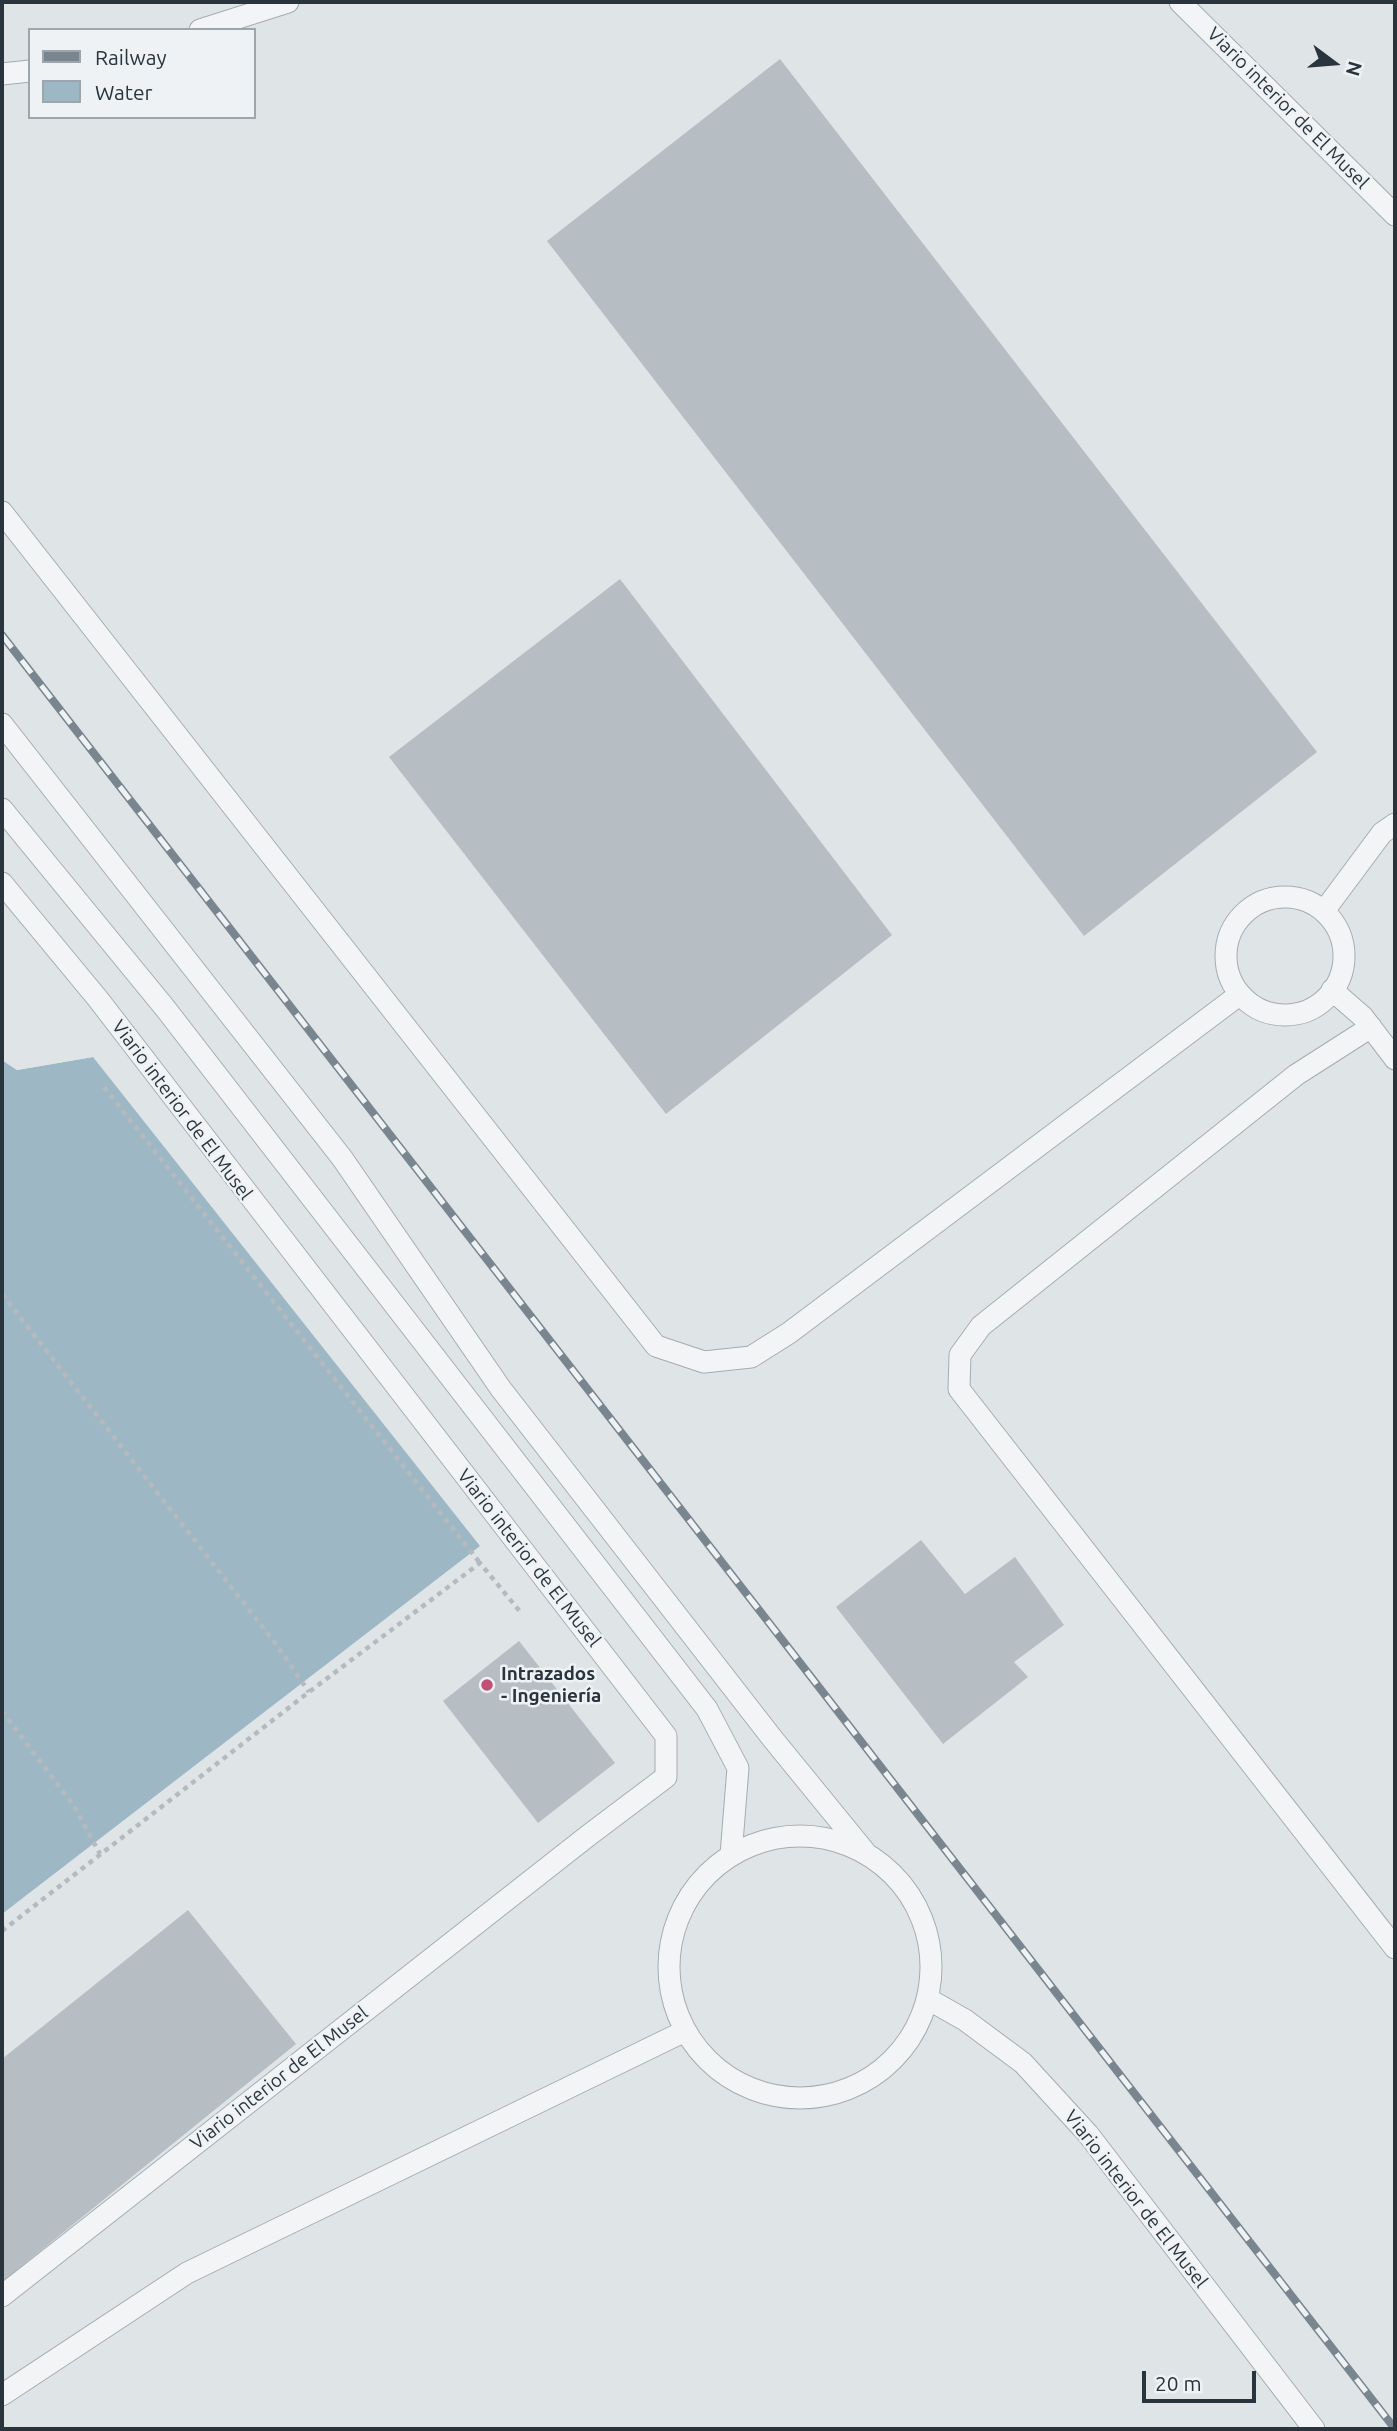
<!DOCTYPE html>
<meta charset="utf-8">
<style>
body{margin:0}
#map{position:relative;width:1397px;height:2431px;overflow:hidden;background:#dfe4e7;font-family:Ubuntu,sans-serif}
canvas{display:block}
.frame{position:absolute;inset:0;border:4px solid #29343d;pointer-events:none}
.legend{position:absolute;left:28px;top:28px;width:228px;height:91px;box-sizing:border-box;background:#eef2f5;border:2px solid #9fa6ab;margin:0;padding:9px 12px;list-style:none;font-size:21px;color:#29343d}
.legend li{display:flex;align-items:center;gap:14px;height:35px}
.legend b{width:35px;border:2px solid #9fa6ab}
.north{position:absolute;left:1299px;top:28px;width:70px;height:70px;-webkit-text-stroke:5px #eef2f5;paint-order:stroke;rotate:106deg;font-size:19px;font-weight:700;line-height:28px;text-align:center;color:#29343d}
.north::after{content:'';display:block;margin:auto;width:24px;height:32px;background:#29343d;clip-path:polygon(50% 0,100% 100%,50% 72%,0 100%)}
.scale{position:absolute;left:1142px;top:2371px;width:114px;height:32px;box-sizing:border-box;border:4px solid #29343d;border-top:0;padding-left:9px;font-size:21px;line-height:24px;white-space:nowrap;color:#29343d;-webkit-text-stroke:5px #eef2f5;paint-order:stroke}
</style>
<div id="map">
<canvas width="1397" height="2431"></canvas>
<div class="frame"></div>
<ul class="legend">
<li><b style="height:9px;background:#7a868f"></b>Railway</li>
<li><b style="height:19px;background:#9db7c4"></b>Water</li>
</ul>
<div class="north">N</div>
<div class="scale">20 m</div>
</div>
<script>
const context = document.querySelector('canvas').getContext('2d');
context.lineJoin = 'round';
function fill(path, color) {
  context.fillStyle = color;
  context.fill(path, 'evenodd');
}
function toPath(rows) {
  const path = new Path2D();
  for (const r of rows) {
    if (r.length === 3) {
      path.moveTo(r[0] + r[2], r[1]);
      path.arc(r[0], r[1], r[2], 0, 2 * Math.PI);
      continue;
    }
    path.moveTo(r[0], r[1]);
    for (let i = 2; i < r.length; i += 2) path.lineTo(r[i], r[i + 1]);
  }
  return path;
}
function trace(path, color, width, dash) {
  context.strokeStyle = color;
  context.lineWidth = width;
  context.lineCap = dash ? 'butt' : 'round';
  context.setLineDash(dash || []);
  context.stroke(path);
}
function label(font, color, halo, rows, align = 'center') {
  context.font = font + ' Ubuntu,sans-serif';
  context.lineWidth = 5;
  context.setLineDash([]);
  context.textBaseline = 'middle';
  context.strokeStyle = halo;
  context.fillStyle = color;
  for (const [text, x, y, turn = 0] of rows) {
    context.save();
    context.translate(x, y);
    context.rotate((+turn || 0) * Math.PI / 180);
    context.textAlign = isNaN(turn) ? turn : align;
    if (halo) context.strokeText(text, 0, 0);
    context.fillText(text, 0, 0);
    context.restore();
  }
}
const water = toPath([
 [93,1057,480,1546,2,1914,2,1060,17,1070]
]);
const pier = toPath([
 [92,1054,93,1057,17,1070,2,1060,2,1057,18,1067]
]);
const building = toPath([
 [780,59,1317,752,1084,936,547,241],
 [620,579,892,935,666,1114,389,757],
 [921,1540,965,1594,1015,1557,1064,1625,1014,1662,1028,1677,943,1744,836,1607],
 [519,1641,615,1763,538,1823,443,1701],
 [188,1910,296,2044,2,2282,2,2059]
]);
const path = toPath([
 [104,1087,480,1563],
 [2,1294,275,1643,309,1692],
 [2,1711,74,1806,100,1854],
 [2,1931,309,1692,480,1563,522,1614]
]);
const service = toPath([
 [1180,2,1395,215],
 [200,30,288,2],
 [2,74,30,71],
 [2,512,656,1346,704,1362,751,1357,789,1333,1239,995],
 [2,724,342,1158,501,1389,772,1738,865,1852],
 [2,809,165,1008,707,1709,738,1768,731,1855],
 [2,883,98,999,666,1736,666,1777,589,1835,2,2296],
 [1285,956,59],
 [1324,911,1382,833,1395,824],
 [1332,990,1363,1017,1395,1059],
 [1371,1027,1296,1075,981,1326,960,1355,959,1389,1395,1948],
 [800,1967,131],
 [928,1999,965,2020,1023,2063,1088,2134,1314,2429],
 [2,2395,187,2273,685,2031]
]);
const rail = toPath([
 [2,635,1395,2429]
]);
const markers = [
 [487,1685,7,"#c24f75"]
];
const streetNames = [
 ["Viario interior de El Musel",1288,108,45],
 ["Viario interior de El Musel",182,1110,53],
 ["Viario interior de El Musel",529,1558,52],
 ["Viario interior de El Musel",279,2078,-38],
 ["Viario interior de El Musel",1136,2199,52]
];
const poiNames = [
 ["Intrazados",501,1674],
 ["- Ingeniería",501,1696]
];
fill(water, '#9db7c4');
fill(pier, '#dfe4e7');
fill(building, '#b7bec3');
trace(service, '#a5acb1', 23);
trace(path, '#b6babe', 4.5, [5, 5]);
trace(service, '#f2f4f6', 21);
trace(rail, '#7a868f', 8);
trace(rail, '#eef2f5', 5, [16]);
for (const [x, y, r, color] of markers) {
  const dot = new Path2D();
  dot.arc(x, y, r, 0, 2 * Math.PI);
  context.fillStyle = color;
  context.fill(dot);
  trace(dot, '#eef2f5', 2.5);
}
label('19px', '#29343d', '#eef2f5', streetNames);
label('bold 19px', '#29343d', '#eef2f5', poiNames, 'left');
</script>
